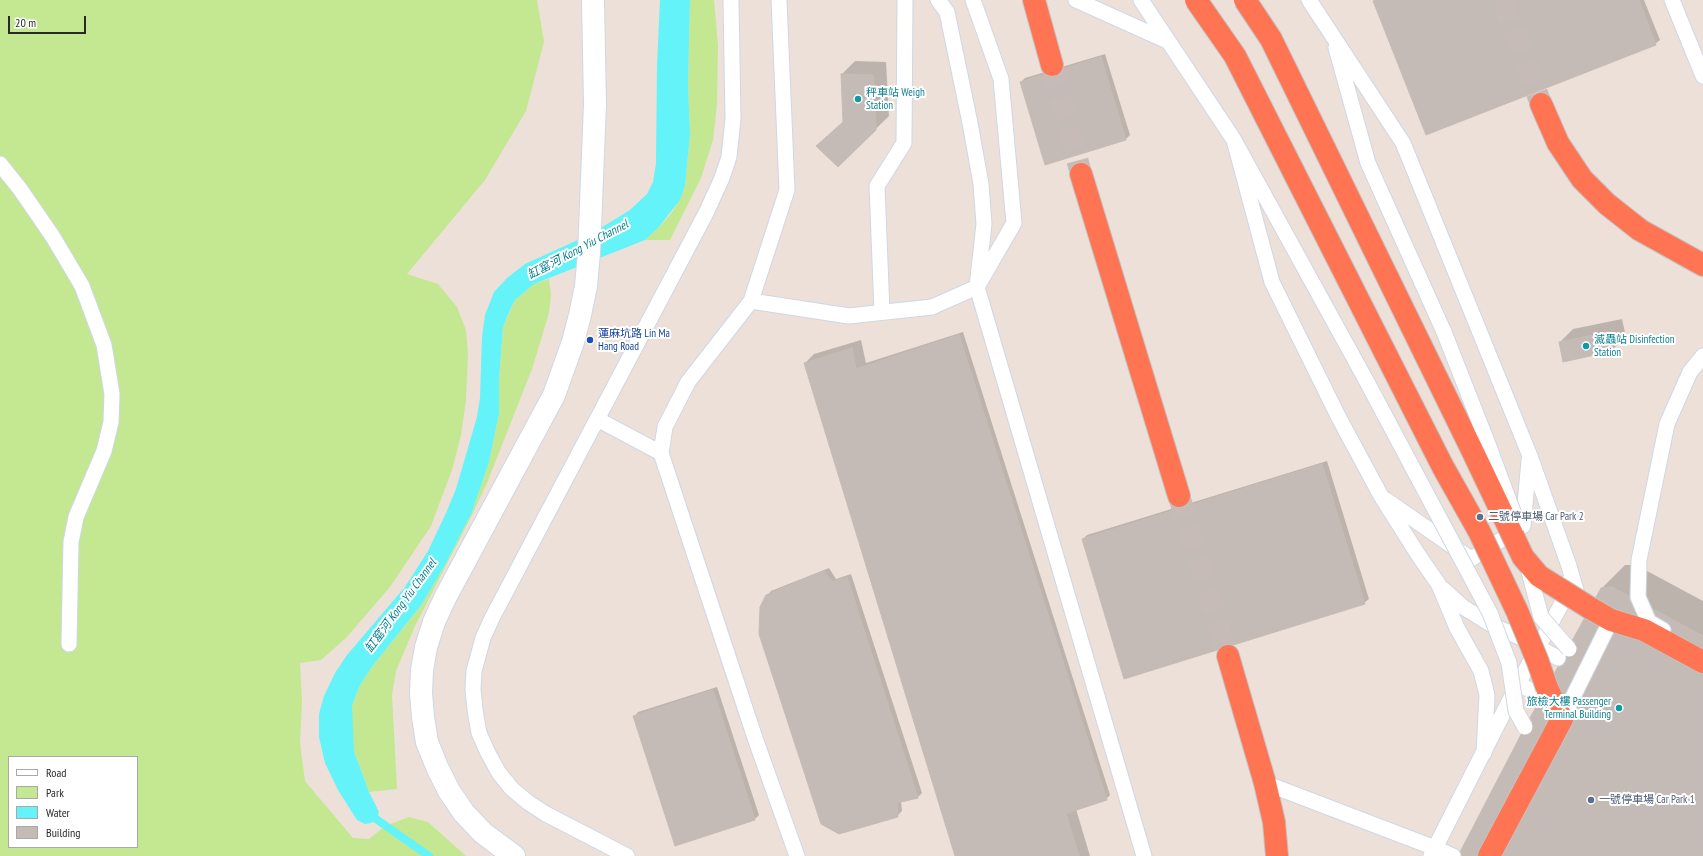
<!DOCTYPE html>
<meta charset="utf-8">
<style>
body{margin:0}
#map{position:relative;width:1703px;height:856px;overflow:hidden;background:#ede0d9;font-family:"PT Sans Narrow",sans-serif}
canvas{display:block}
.legend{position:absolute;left:8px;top:756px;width:130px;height:92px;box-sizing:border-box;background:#fff;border:1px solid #a9a9a9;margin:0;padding:5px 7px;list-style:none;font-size:12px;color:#292929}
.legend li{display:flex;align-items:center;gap:8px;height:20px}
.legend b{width:20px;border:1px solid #a9a9a9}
.scale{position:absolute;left:8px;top:16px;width:78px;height:18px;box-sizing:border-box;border:2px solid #292929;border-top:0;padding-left:5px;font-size:12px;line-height:14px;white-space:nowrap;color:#292929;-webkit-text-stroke:3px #fff;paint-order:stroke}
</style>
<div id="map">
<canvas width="1703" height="856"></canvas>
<ul class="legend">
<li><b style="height:5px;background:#fff"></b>Road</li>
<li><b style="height:11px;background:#c3e891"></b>Park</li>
<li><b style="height:11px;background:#63f3f8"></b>Water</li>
<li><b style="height:11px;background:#c4bab6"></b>Building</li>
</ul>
<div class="scale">20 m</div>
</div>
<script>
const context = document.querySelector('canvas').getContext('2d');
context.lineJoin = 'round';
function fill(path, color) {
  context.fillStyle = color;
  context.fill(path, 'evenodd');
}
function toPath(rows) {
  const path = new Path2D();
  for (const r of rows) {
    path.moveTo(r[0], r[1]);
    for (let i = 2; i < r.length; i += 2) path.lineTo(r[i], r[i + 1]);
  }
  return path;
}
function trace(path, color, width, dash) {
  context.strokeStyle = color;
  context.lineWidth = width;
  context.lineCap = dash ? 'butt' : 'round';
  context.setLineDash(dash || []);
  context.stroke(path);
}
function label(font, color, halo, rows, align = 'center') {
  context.font = font + ' "PT Sans Narrow","Noto Sans SC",sans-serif';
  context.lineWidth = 4;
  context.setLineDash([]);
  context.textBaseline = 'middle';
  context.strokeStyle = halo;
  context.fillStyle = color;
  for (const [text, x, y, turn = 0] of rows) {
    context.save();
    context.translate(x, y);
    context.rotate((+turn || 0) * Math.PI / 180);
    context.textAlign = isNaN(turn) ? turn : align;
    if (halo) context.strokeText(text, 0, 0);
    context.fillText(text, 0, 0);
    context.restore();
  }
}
const green = toPath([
 [0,0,537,0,544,42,526,111,485,180,407,274,438,284,457,307,466,330,468,355,466,400,461,435,452,470,431,526,390,587,346,638,321,660,300,663,302,702,300,743,305,781,353,838,369,839,385,826,409,817,428,822,466,856,0,856],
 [9,757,137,757,137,847,9,847],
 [690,0,714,0,718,45,717,104,713,140,701,178,670,240,645,240,658,228,669,216,680,200,685,186,690,134,688,85],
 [549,279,551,295,549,313,532,369,487,483,472,515,415,626,396,671,392,695,397,789,369,792,354,751,352,733,352,706,359,687,371,668,422,604,445,565,472,512,489,462,496,428,499,414,499,380,503,327,515,300,534,284]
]);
const water = toPath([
 [660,0,690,0,688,85,690,134,685,186,680,200,658,228,645,240,534,284,515,300,510,310,503,327,499,380,499,414,496,428,489,462,472,512,445,565,422,604,371,668,359,687,352,706,354,751,369,792,379,812,376,819,371,823,365,824,357,820,338,790,325,763,319,737,319,714,324,696,335,673,347,655,405,587,428,551,446,513,456,489,477,417,480,398,482,337,485,315,494,292,507,278,525,264,591,234,630,210,647,194,653,182,656,164,657,66]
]);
const shadow = toPath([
 [1376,0,1644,0,1660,40,1655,44,1375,1],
 [1105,54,1130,135,1125,140,1021,82,1025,78],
 [855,61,886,62,889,116,838,166,844,121,842,74],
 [1622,319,1626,337,1612,350,1560,342,1573,329],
 [963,332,1110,795,1106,799,1076,809,1090,856,956,856,805,363,814,354,861,340,866,363],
 [1327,461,1369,599,1364,603,1083,539,1087,535],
 [1625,565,1636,565,1703,601,1703,856,1602,588],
 [829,568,836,579,851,574,922,793,918,797,901,801,902,811,897,816,767,596,771,591],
 [717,687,759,815,755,819,634,717,638,712]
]);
const stream = toPath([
 [370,811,376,819,429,856]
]);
const building = toPath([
 [1376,0,1639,0,1656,45,1426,135,1373,1,1376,0],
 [1101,57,1126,140,1045,165,1020,82,1101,57],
 [841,74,873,75,876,130,838,167,816,146,843,122,841,74],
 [1609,332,1613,351,1563,362,1559,342,1609,332],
 [959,335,1107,800,1004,834,856,369,959,335],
 [852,348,856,369,1004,834,1066,814,1079,856,955,856,804,363,852,348],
 [1322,464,1365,604,1124,679,1082,539,1322,464],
 [824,571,832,582,847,577,918,798,897,803,898,817,839,834,821,824,759,634,760,607,766,595,824,571],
 [1612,587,1703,636,1703,856,1458,856,1525,727,1601,588,1612,587],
 [713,690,755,820,675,846,633,716,713,690]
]);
const highwayTunnel = toPath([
 [1502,0,1541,104],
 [1052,65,1081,174],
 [1179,496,1228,656]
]);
const lane = toPath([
 [779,0,787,190,751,301,688,382,665,427,661,453,755,738,797,856],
 [973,0,1001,79,1014,223,977,287,1144,856],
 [1076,0,1167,41],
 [1141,0,1234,140,1367,382],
 [1309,0,1403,143,1530,456,1569,566,1580,604],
 [1672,0,1703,76],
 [1336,48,1368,163,1444,332],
 [1234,140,1272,282,1338,416,1381,496,1417,553,1439,585,1457,628,1481,671,1487,695,1484,753],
 [0,164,20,189,53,237,82,286,104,345,112,394,111,422,104,451,76,517,71,542,69,644],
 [751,301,849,316,932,307,977,287,984,224,981,184,970,123,947,12,938,0],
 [882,312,877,186,904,143,905,0],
 [597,419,661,453],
 [1386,500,1471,559,1523,526,1529,461],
 [1443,589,1463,607,1492,625,1519,637,1558,658],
 [1663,630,1649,622,1638,597,1639,560,1667,424,1690,372,1703,356],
 [1518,684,1536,693],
 [1562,719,1611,620],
 [1265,783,1435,848,1453,856],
 [627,856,546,814,529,803,512,789,499,773,488,753,479,733,475,710,473,689,474,671,483,638,492,618,706,213,722,178,729,157,733,119,731,0],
 [1431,856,1518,684,1561,605,1567,583]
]);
const secondary = toPath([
 [514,856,483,833,464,813,449,791,437,767,427,742,423,717,421,693,422,670,426,647,434,622,445,598,554,395,573,342,580,315,586,286,589,253,595,104,593,0]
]);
const highway = toPath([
 [1034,0,1052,65],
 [1541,104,1558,143,1582,179,1607,204,1640,230,1703,265],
 [1081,174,1179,496],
 [1590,608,1611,620,1644,630,1703,662],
 [1228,656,1265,783,1274,822,1277,856],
 [1489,856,1562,719,1547,688]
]);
const laneBridge = toPath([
 [1444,332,1488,444,1518,525],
 [1367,382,1490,613,1509,663,1516,711,1525,727],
 [1527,564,1541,617,1569,649]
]);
const highwayBridge = toPath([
 [1196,0,1235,56,1443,467,1479,531,1517,611,1538,662,1547,688],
 [1245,0,1271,39,1472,450,1523,557,1539,576,1590,608]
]);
const markers = [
 [858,99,4,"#0f9aa8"],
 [590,340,4,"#1a4fb4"],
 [1586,346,4,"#0f9aa8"],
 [1480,517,4,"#5c6f8a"],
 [1619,708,4,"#0f9aa8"],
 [1591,800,4,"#5c6f8a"]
];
const cultureNames = [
 ["秤車站 Weigh",866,93],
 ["Station",866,106],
 ["滅蟲站 Disinfection",1594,340],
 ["Station",1594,353],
 ["旅檢大樓 Passenger",1611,702,"right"],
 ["Terminal Building",1611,715,"right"]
];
const transitNames = [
 ["蓮麻坑路 Lin Ma",598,334],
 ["Hang Road",598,347]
];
const serviceNames = [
 ["二號停車場 Car Park 2",1488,517],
 ["一號停車場 Car Park 1",1599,800]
];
const waterNames = [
 ["缸窰河 Kong Yiu Channel",578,250,-28],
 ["缸窰河 Kong Yiu Channel",401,606,-54]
];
fill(green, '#c3e891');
fill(water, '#63f3f8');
fill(shadow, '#0003');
trace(stream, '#63f3f8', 8);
fill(building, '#c4bab6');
trace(building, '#c8bbb3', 1);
trace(highwayTunnel, '#c6bbb6', 22, [22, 11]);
trace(lane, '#ced7e3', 17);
trace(secondary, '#ced7e3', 24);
trace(highway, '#c3c3c3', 24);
trace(lane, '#fff', 15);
trace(secondary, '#fff', 22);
trace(highway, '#ff7452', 22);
trace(laneBridge, '#ced7e3', 17, []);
trace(highwayBridge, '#c3c3c3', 24, []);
trace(laneBridge, '#fff', 15);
trace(highwayBridge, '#ff7452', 22);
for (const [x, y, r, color] of markers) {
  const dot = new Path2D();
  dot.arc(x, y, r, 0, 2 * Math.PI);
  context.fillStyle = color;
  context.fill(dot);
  trace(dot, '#fff', 1.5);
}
label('11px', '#0d838f', '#fff', cultureNames, 'left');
label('11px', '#164399', '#fff', transitNames, 'left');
label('11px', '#4e5e75', '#fff', serviceNames, 'left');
label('italic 12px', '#057e8d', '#fff', waterNames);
</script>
